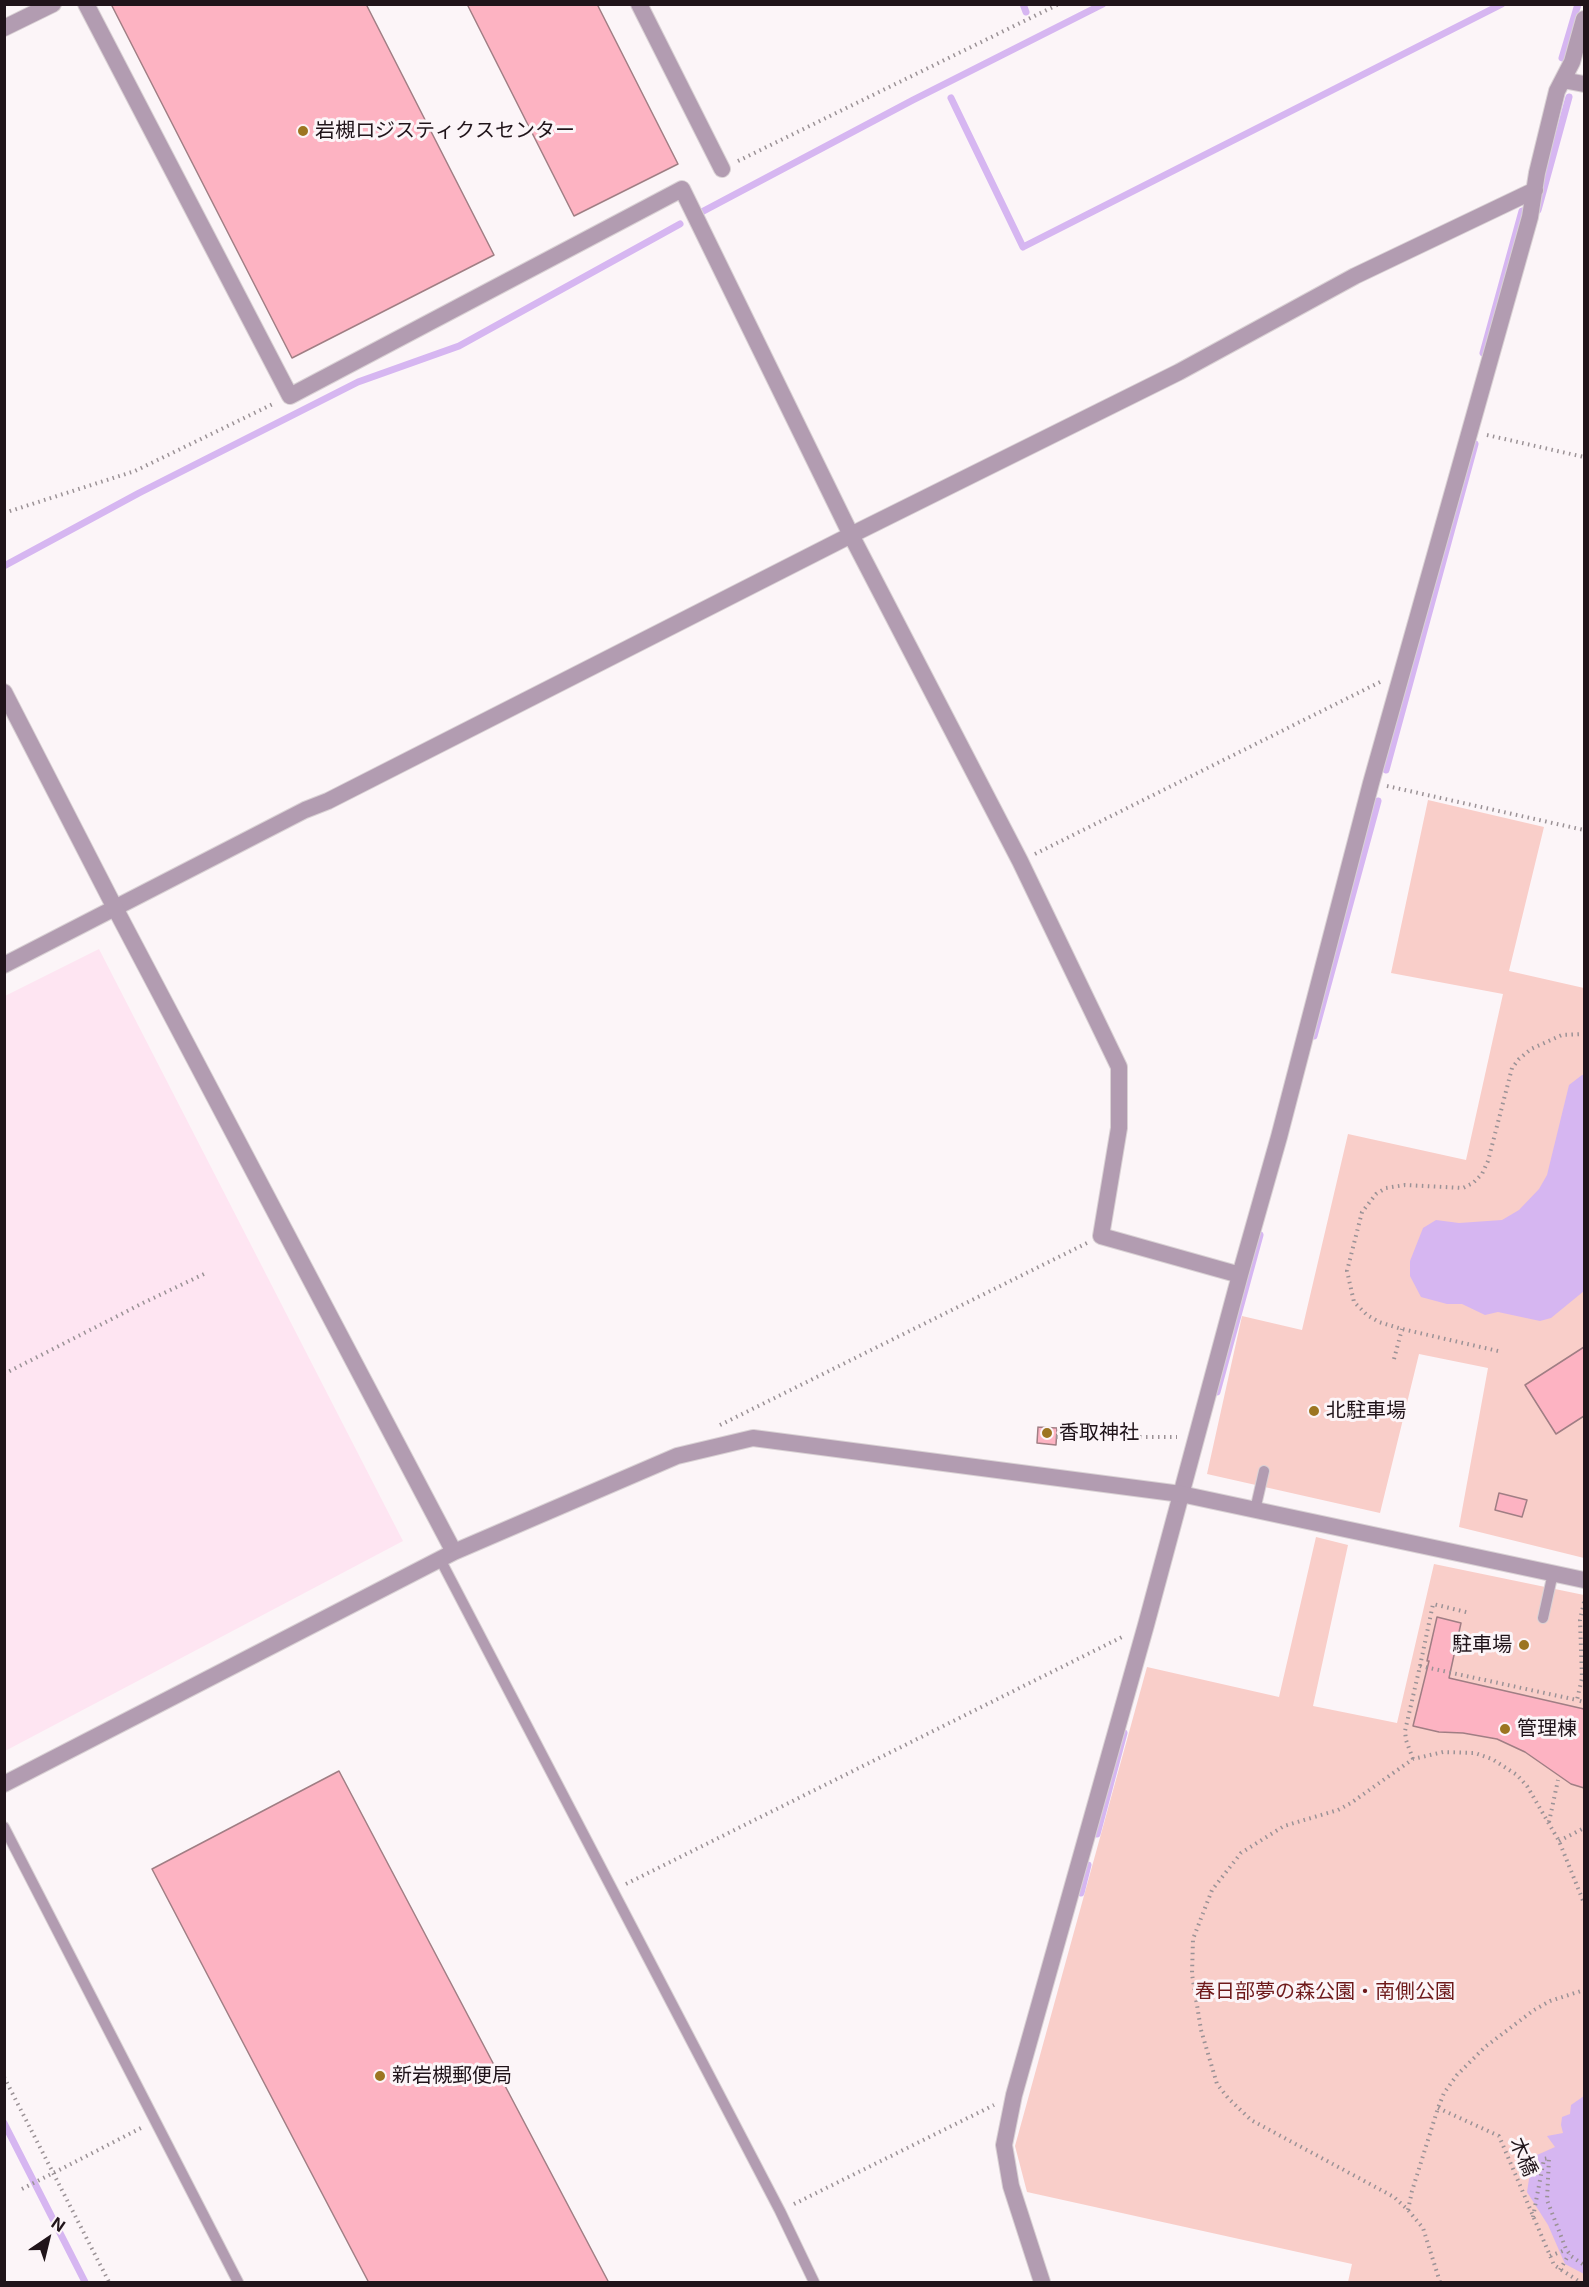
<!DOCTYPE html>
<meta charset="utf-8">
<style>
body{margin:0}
#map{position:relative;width:1589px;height:2287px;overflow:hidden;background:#fcf5f8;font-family:Inter,sans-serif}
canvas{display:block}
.frame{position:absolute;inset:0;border:6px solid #20141a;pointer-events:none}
.north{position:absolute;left:18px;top:2209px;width:60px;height:60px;-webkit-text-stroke:4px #fcf5f8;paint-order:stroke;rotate:35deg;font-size:16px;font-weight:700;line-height:24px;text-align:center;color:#20141a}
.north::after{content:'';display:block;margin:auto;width:21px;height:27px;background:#20141a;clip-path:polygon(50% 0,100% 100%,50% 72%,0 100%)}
</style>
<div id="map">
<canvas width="1589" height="2287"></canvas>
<div class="frame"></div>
<div class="north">N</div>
</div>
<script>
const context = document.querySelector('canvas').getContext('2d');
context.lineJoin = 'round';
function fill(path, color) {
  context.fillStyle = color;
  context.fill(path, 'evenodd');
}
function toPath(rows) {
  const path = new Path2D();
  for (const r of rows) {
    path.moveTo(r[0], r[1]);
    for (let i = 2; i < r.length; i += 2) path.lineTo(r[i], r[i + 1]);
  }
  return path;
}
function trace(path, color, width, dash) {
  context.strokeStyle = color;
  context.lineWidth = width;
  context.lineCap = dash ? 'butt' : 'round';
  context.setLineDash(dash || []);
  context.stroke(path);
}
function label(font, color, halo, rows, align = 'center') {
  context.font = font + ' Inter,"Noto Sans JP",sans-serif';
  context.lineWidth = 6;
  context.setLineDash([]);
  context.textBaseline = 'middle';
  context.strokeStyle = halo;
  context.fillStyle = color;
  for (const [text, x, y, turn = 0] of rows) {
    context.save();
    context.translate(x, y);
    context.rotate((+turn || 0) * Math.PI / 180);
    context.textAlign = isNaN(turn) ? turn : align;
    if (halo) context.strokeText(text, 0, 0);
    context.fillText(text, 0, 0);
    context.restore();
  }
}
const built = toPath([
 [99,949,403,1541,5,1751,5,996]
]);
const green = toPath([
 [1428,800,1544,827,1509,971,1584,988,1584,1558,1459,1527,1488,1368,1419,1354,1380,1513,1207,1474,1242,1316,1302,1330,1348,1134,1466,1160,1503,994,1391,973],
 [1316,1537,1348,1545,1313,1706,1397,1723,1434,1564,1584,1595,1584,2282,1348,2282,1352,2264,1027,2192,1015,2146,1147,1667,1279,1697]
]);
const water = toPath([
 [1582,1075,1584,1075,1584,1291,1551,1318,1540,1321,1498,1312,1485,1315,1462,1304,1447,1304,1421,1297,1410,1276,1410,1261,1423,1228,1436,1220,1459,1223,1502,1220,1519,1210,1539,1189,1547,1175,1569,1085],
 [1584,2096,1584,2274,1565,2264,1548,2225,1527,2192,1529,2179,1537,2167,1537,2155,1555,2147,1547,2136,1563,2133,1561,2125,1562,2117,1570,2114,1571,2105]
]);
const stream = toPath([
 [1023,4,1026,12],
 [1562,58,1578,4],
 [951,98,1023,247,1502,4],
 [1538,210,1569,97],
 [696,215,913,100,1103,4],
 [1483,353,1522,211],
 [4,566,139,493,358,382,459,346,680,224],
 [1386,770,1475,444],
 [1314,1036,1378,801],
 [1217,1392,1260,1235],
 [1097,1834,1124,1733],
 [1081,1893,1088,1865],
 [4,2123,85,2282]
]);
const building = toPath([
 [111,4,366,4,494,255,292,358,111,4],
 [467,4,597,4,678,164,574,216,467,4],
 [1584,1347,1584,1416,1556,1434,1525,1385,1584,1347],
 [1038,1427,1057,1428,1056,1445,1037,1443,1038,1427],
 [1499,1493,1527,1500,1522,1517,1495,1510,1499,1493],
 [1437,1617,1461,1623,1449,1678,1584,1709,1584,1788,1571,1784,1525,1752,1497,1739,1463,1733,1439,1732,1413,1726,1429,1661,1427,1661,1437,1617],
 [339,1771,609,2283,369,2283,152,1869,339,1771]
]);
const path = toPath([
 [738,161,1059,4],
 [1487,435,1584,457],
 [4,513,135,471,275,403],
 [1387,786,1584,830],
 [1035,854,1380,682],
 [1498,1351,1402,1329,1379,1322,1367,1315,1354,1302,1347,1271,1362,1212,1376,1194,1386,1188,1405,1185,1463,1188,1473,1183,1482,1174,1488,1161,1512,1068,1519,1059,1531,1049,1562,1035,1584,1034],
 [1394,1359,1402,1329],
 [4,1374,143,1303,204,1274],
 [720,1425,1087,1243],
 [1056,1437,1177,1437],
 [1584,1602,1580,1620,1582,1678,1577,1700,1584,1702],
 [1420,1666,1433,1604,1470,1613],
 [1413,1759,1406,1740,1405,1731,1420,1666,1577,1700],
 [1549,1822,1558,1780],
 [1559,1841,1584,1828],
 [626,1884,1124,1636],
 [4,2077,109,2282],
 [1438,2108,1499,2136,1554,2265,1580,2282],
 [22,2189,143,2127],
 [794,2204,994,2105],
 [1408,2210,1412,2191,1438,2108,1444,2093,1457,2075,1485,2047,1534,2010,1550,2001,1584,1990],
 [1533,2217,1544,2159,1549,2158,1547,2200,1566,2249,1571,2256,1584,2265],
 [1550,2256,1565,2250],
 [1560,2270,1569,2254],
 [1440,2282,1423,2228,1408,2210,1394,2197,1251,2120,1228,2098,1217,2084,1201,2030,1192,1974,1193,1939,1212,1890,1241,1853,1284,1826,1338,1810,1351,1803,1413,1759,1443,1752,1475,1753,1492,1759,1517,1775,1527,1786,1559,1841,1584,1903]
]);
const service = toPath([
 [1255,1510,1264,1471],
 [440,1559,780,2211,814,2282],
 [1543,1618,1553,1573],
 [4,1827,238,2282]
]);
const minor = toPath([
 [86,4,290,396,682,189,851,535,1020,861,1119,1067,1119,1128,1101,1236,1240,1275],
 [639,4,722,169],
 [4,28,53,4],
 [1563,80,1584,84],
 [4,965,305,810,328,801,851,535,1179,372,1355,276,1535,190],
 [1042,2282,1011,2186,1004,2145,1014,2095,1146,1625,1240,1275,1279,1137,1371,783,1530,217,1537,173,1557,91,1572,62,1584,19]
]);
const tertiary = toPath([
 [4,692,115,908,454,1552],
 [4,1784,454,1552,677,1456,753,1438,1181,1494,1584,1580]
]);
const markers = [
 [303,131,6,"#9c7521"],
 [1314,1411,6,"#9c7521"],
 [1047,1433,6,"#9c7521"],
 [1524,1645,6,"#9c7521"],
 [1505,1729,6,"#9c7521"],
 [380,2076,6,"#9c7521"]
];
const poiNames = [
 ["岩槻ロジスティクスセンター",315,131],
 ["北駐車場",1326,1411],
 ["香取神社",1059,1433],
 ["駐車場",1512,1645,"right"],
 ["管理棟",1517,1729],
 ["新岩槻郵便局",392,2076]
];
const parkNames = [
 ["春日部夢の森公園・南側公園",1325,1992]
];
const streetNames = [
 ["木橋",1523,2157,67]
];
fill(built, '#fee5f2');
fill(green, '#f9cec9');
fill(water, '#d6b6f1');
trace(stream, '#d6b6f1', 7);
fill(building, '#fdb3c2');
trace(building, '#a07e84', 1.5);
trace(service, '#d9d1d4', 12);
trace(minor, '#d9d1d4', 18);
trace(tertiary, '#d9d1d4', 18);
trace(path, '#9b9296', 4, [1.5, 4.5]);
trace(service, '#b29cb1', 10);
trace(minor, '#b29cb1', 16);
trace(tertiary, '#b29cb1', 16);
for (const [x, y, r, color] of markers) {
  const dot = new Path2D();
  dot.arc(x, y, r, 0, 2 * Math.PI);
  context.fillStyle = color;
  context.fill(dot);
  trace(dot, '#fcf5f8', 2);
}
label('20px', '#20141a', '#fcf5f8', poiNames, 'left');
label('20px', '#6e1a1b', '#fcf5f8', parkNames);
label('20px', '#20141a', '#fcf5f8', streetNames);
</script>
